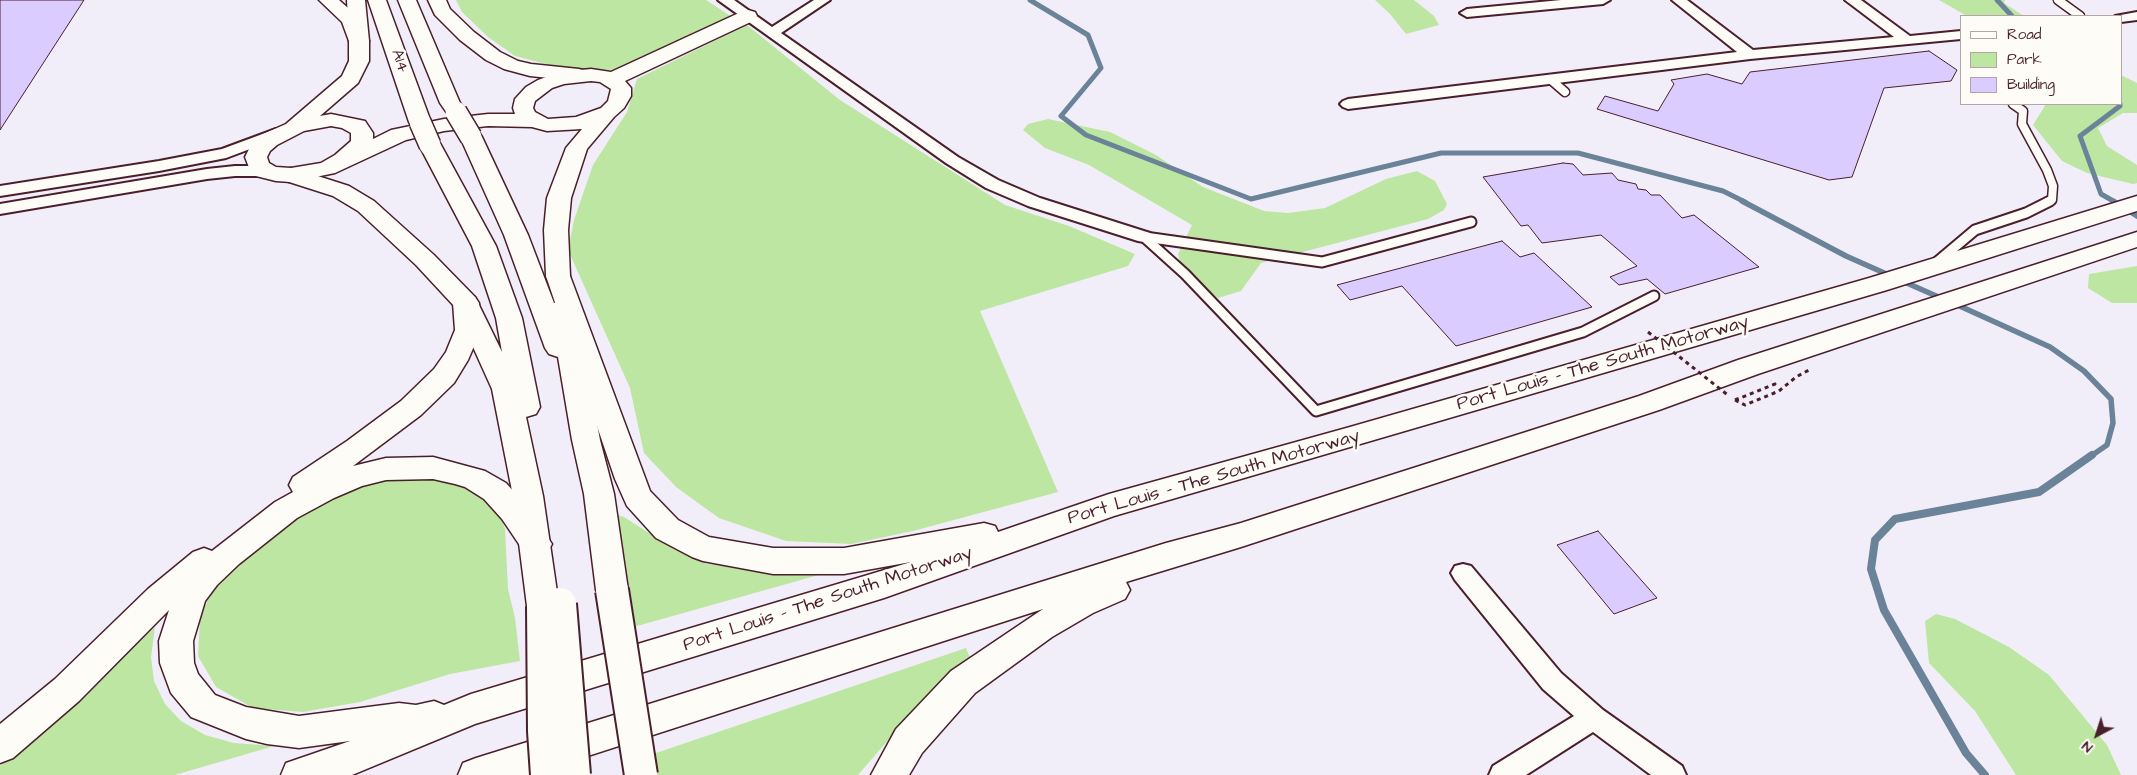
<!DOCTYPE html>
<meta charset="utf-8">
<style>
body{margin:0}
#map{position:relative;width:2137px;height:775px;overflow:hidden;background:#f2eef9;font-family:"Architects Daughter",sans-serif}
canvas{display:block}
.legend{position:absolute;left:1960px;top:15px;width:162px;height:90px;box-sizing:border-box;background:#fdfcf7;border:1px solid #b5a4a5;margin:0;padding:6px 9px;list-style:none;font-size:15px;color:#4a1f2b}
.legend li{display:flex;align-items:center;gap:10px;height:25px}
.legend b{width:25px;border:1px solid #b5a4a5}
.north{position:absolute;left:2072px;top:710px;width:50px;height:50px;-webkit-text-stroke:4px #fdfcf7;paint-order:stroke;rotate:220deg;font-size:14px;font-weight:700;line-height:20px;text-align:center;color:#4a1f2b}
.north::after{content:'';display:block;margin:auto;width:18px;height:22px;background:#4a1f2b;clip-path:polygon(50% 0,100% 100%,50% 72%,0 100%)}
</style>
<div id="map">
<canvas width="2137" height="775"></canvas>
<ul class="legend">
<li><b style="height:6px;background:#fdfcf7"></b>Road</li>
<li><b style="height:14px;background:#bde6a2"></b>Park</li>
<li><b style="height:14px;background:#daccfe"></b>Building</li>
</ul>
<div class="north">N</div>
</div>
<script>
const context = document.querySelector('canvas').getContext('2d');
context.lineJoin = 'round';
function fill(path, color) {
  context.fillStyle = color;
  context.fill(path, 'evenodd');
}
function toPath(rows) {
  const path = new Path2D();
  for (const r of rows) {
    path.moveTo(r[0], r[1]);
    for (let i = 2; i < r.length; i += 2) path.lineTo(r[i], r[i + 1]);
  }
  return path;
}
function trace(path, color, width, dash) {
  context.strokeStyle = color;
  context.lineWidth = width;
  context.lineCap = dash ? 'butt' : 'round';
  context.setLineDash(dash || []);
  context.stroke(path);
}
function label(font, color, halo, rows, align = 'center') {
  context.font = font + ' "Architects Daughter",sans-serif';
  context.lineWidth = 5;
  context.setLineDash([]);
  context.textBaseline = 'middle';
  context.strokeStyle = halo;
  context.fillStyle = color;
  for (const [text, x, y, turn = 0] of rows) {
    context.save();
    context.translate(x, y);
    context.rotate((+turn || 0) * Math.PI / 180);
    context.textAlign = isNaN(turn) ? turn : align;
    if (halo) context.strokeText(text, 0, 0);
    context.fillText(text, 0, 0);
    context.restore();
  }
}
const green = toPath([
 [456,0,706,0,732,17,614,70,557,67,515,56,488,37,462,12],
 [1375,0,1414,0,1434,16,1439,25,1406,34,1390,14],
 [1939,0,2005,0,2004,3,2024,16,1967,16],
 [747,25,840,100,1005,205,1069,226,1135,254,1128,266,980,311,1058,492,913,531,851,544,786,541,719,518,676,487,644,453,630,388,568,250,574,220,593,165,627,112,637,79],
 [2121,75,2137,83,2137,113,2123,113,2098,128,2107,146,2137,165,2137,183,2133,184,2087,173,2062,161,2033,125,2046,104,2121,104],
 [1048,119,1110,132,1156,155,1203,187,1264,211,1288,213,1325,208,1386,179,1417,171,1435,181,1447,204,1444,210,1428,219,1261,263,1241,291,1218,298,1182,271,1178,254,1192,225,1089,165,1045,148,1023,130,1028,124],
 [2137,266,2137,303,2112,303,2088,288,2089,274],
 [434,474,470,484,496,504,505,529,508,589,515,618,520,661,450,674,360,702,303,712,253,708,216,687,198,656,200,617,219,576,296,508,391,475],
 [598,509,624,517,674,549,707,564,769,570,840,569,630,628],
 [1936,614,1955,619,2009,647,2049,675,2107,745,2121,775,2016,775,1975,711,1929,663,1925,621],
 [155,627,151,657,154,681,165,704,181,721,205,735,234,743,274,746,175,775,0,775,0,766],
 [966,648,971,660,903,723,858,775,656,775,653,754]
]);
const streamFar2 = toPath([
 [1030,0,1088,35,1101,68,1061,116,1086,135,1251,199,1441,153,1578,153,1723,191,1745,202],
 [1997,0,2012,16],
 [2115,202,2101,194,2080,136,2120,106,2120,104]
]);
const streamFar1 = toPath([
 [1742,201,1846,256,1891,276],
 [2113,201,2137,216],
 [1900,280,1943,299],
 [1953,303,2050,347,2084,371,2111,399,2113,423,2107,445,2091,456]
]);
const stream = toPath([
 [1985,775,1966,753,1884,610,1871,569,1875,540,1895,519,2039,492,2092,455]
]);
const building = toPath([
 [0,0,84,0,0,130,0,0],
 [1929,51,1957,70,1951,81,1884,88,1852,177,1829,180,1597,109,1605,96,1658,111,1674,84,1671,80,1707,74,1742,84,1750,72,1929,51],
 [1563,163,1573,164,1583,175,1612,173,1618,180,1636,184,1638,189,1646,190,1651,195,1660,195,1682,218,1694,215,1759,267,1665,294,1647,279,1619,285,1610,277,1637,266,1601,235,1542,243,1528,225,1521,226,1483,177,1563,163],
 [1502,241,1520,257,1534,253,1592,307,1456,346,1402,286,1350,300,1337,285,1502,241],
 [1598,531,1657,598,1614,614,1557,545,1598,531]
]);
const path = toPath([
 [1735,400,1745,405,1779,391,1796,377,1809,370],
 [1735,400,1775,384,1771,381]
]);
const laneFar1 = toPath([
 [2058,0,2080,16],
 [1550,79,1565,92],
 [2013,104,2023,111,2022,124,2047,170,2053,186,2052,200,2047,202]
]);
const lane = toPath([
 [1144,237,1185,274,1316,411,1583,332,1654,296],
 [1145,237,1322,262,1471,222],
 [1937,262,1975,230,2026,213,2050,201]
]);
const street = toPath([
 [718,0,734,0,772,27,814,0,830,0,781,33,958,157,998,180,1040,198,1150,233,1153,237,1150,241,1144,242,1138,241,1028,206,986,188,946,163,718,0],
 [1561,0,1610,0,1603,4,1467,17,1460,13,1467,9,1561,0],
 [1672,0,1687,0,1753,50,1894,37,1845,0,1861,0,1910,36,1961,31,1961,39,1750,59,1348,109,1343,107,1340,104,1343,101,1348,99,1737,52,1672,0],
 [2137,12,2137,20,2121,22,2121,16,2115,16,2137,12],
 [276,129,282,131,284,134,282,137,226,158,159,171,0,196,0,186,159,161,222,149,276,129],
 [235,166,267,166,273,168,275,171,273,174,267,176,235,176,207,179,0,214,0,204,207,169,235,166],
 [1463,564,1471,566,1561,673,1603,710,1682,766,1686,775,1651,775,1593,732,1526,775,1489,775,1493,766,1574,716,1543,689,1455,580,1451,573,1455,566,1463,564]
]);
const secondary = toPath([
 [319,0,339,0,357,16,369,41,369,61,358,83,320,116,331,114,365,121,373,133,373,139,391,130,444,119,488,114,515,114,513,108,515,99,526,87,538,80,560,72,591,69,611,72,741,12,748,10,755,12,757,16,755,20,625,81,631,88,631,96,624,108,614,117,587,149,571,198,568,230,570,276,567,282,558,284,549,282,546,276,544,230,547,198,566,148,582,129,547,131,532,127,488,126,444,131,406,140,335,173,291,182,276,181,256,176,250,170,245,157,252,143,261,135,286,124,342,76,349,61,349,41,342,22,319,0],
 [591,81,600,82,611,89,608,101,601,108,576,117,548,119,535,112,533,108,535,101,552,88,564,84,591,81],
 [331,126,342,128,351,133,351,141,335,155,321,163,291,168,276,167,269,163,267,157,270,151,277,145,304,131,331,126]
]);
const primary = toPath([
 [347,0,365,0,369,41,366,45,359,47,352,45,349,41,347,0],
 [368,0,386,0,431,122,428,127,420,128,412,127,409,122,368,0],
 [398,0,416,0,460,103,467,112,463,116,456,118,449,116,440,103,398,0],
 [428,0,446,0,450,9,474,32,500,52,518,61,531,64,579,69,586,71,589,75,586,79,579,81,530,76,504,69,486,60,460,40,435,15,428,0],
 [471,131,479,132,482,137,528,235,554,303,563,301,572,303,576,309,600,440,614,494,628,590,623,599,612,603,601,599,596,590,584,494,572,440,558,357,549,354,545,348,504,235,460,137,463,132,471,131],
 [430,138,438,140,441,145,496,246,522,318,540,407,536,414,526,417,543,496,559,606,555,616,543,620,531,616,527,606,513,496,492,389,455,307,416,265,358,211,333,196,283,180,280,175,283,170,291,168,299,170,349,186,374,201,434,255,475,297,502,352,496,318,472,246,419,145,422,140,430,138]
]);
const highway = toPath([
 [2137,196,2137,211,1887,290,1114,516,884,598,475,724,352,775,281,775,286,763,350,741,299,748,267,744,246,739,191,717,171,693,160,663,159,641,169,610,79,701,13,758,0,763,0,724,55,679,148,589,193,552,204,548,212,551,275,502,293,492,289,485,293,477,347,441,401,401,434,369,446,352,455,330,453,303,457,297,466,295,475,297,479,303,481,330,468,360,454,383,421,415,353,466,386,458,433,457,485,471,506,483,524,503,552,544,547,553,536,556,525,553,502,519,484,499,465,487,455,484,433,479,386,480,362,486,334,498,297,518,239,564,217,585,205,601,193,641,194,663,198,674,215,695,246,707,299,716,399,703,416,705,434,701,444,705,471,694,911,562,844,574,773,574,703,561,692,557,656,538,627,506,615,479,546,276,549,270,558,268,567,270,570,276,650,491,678,520,709,537,773,548,844,548,984,523,995,526,998,532,1109,494,1350,427,1869,278,2137,196],
 [2137,232,2137,247,1758,374,1659,410,1241,547,1126,582,1130,590,1125,599,1093,613,1052,637,975,693,922,753,909,775,871,775,896,729,951,671,1043,609,529,775,458,775,463,763,476,758,1166,543,1241,523,1639,396,1738,360,2137,232]
]);
const pathBridge = toPath([
 [1648,332,1729,396]
]);
const primaryBridgeFar1 = toPath([
 [456,112,471,137],
 [420,122,430,145]
]);
const primaryBridge = toPath([
 [612,590,641,775],
 [560,604,574,775],
 [543,606,544,731,547,775]
]);
const farStreetnames = [
 ["A14",399,61,71]
];
const streetNames = [
 ["Port Louis – The South Motorway",1603,364,-16],
 ["Port Louis – The South Motorway",1214,478,-16],
 ["Port Louis – The South Motorway",828,600,-18]
];
fill(green, '#bde6a2');
trace(streamFar2, '#6a8398', 5);
trace(streamFar1, '#6a8398', 5.5);
trace(stream, '#6a8398', 8);
fill(building, '#daccfe');
trace(building, '#4a1f2b', 1);
trace(laneFar1, '#4a1f2b', 11);
trace(lane, '#4a1f2b', 13);
trace(street, '#4a1f2b', 4);
trace(secondary, '#4a1f2b', 3);
trace(primary, '#4a1f2b', 3);
trace(highway, '#4a1f2b', 3);
trace(path, '#4a1f2b', 3, [4, 4]);
trace(laneFar1, '#fdfcf7', 8);
trace(lane, '#fdfcf7', 9);
fill(street, '#fdfcf7');
fill(secondary, '#fdfcf7');
fill(primary, '#fdfcf7');
fill(highway, '#fdfcf7');
trace(primaryBridgeFar1, '#4a1f2b', 24, []);
trace(primaryBridge, '#4a1f2b', 36, []);
trace(pathBridge, '#4a1f2b', 3, [4, 4]);
trace(primaryBridgeFar1, '#fdfcf7', 21);
trace(primaryBridge, '#fdfcf7', 32);
label('16px', '#4a1f2b', '#fdfcf7', farStreetnames);
label('19px', '#4a1f2b', '#fdfcf7', streetNames);
</script>
